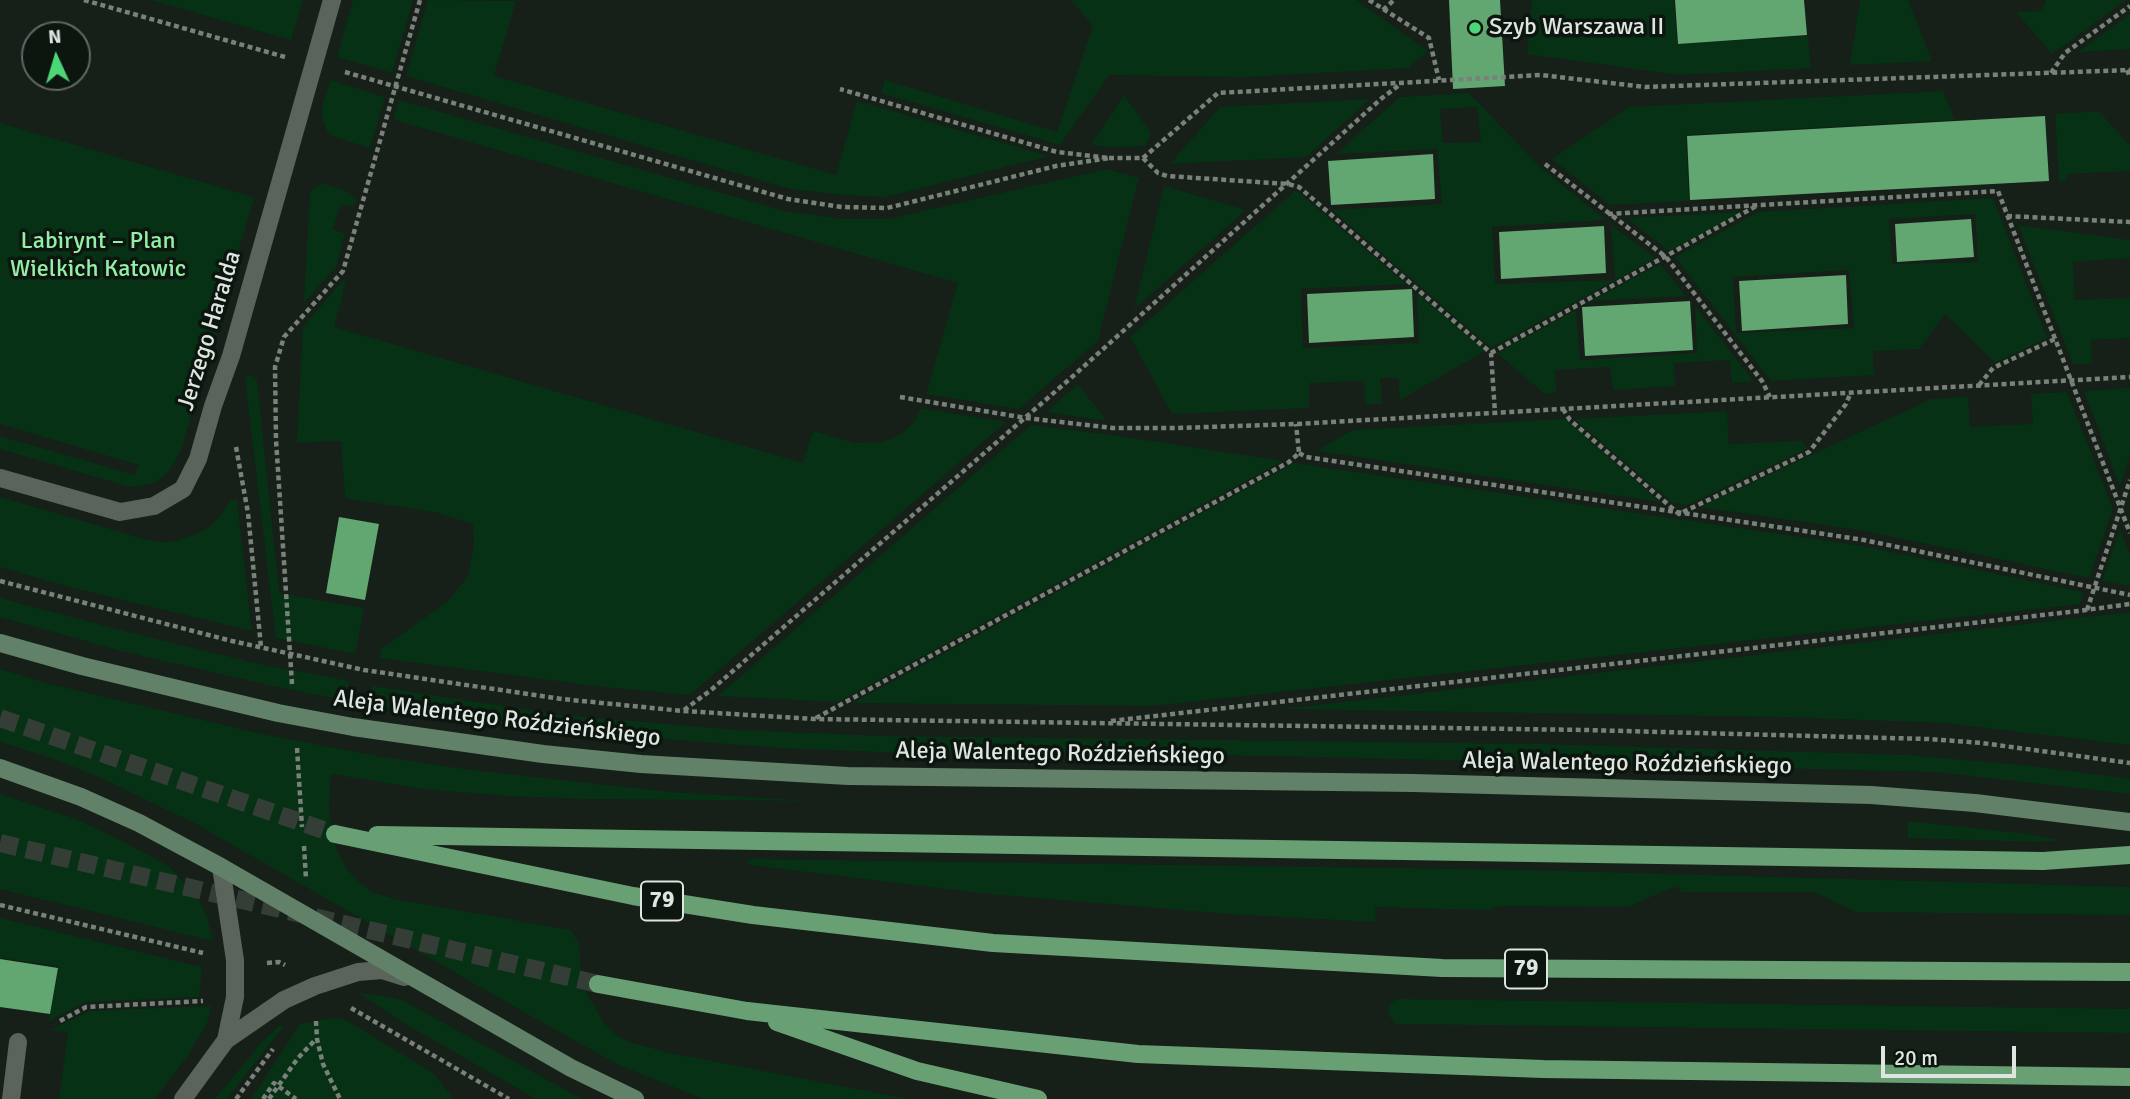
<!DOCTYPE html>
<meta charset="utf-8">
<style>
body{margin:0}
#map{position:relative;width:2130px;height:1099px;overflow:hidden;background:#161f18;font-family:Signika,sans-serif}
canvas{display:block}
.north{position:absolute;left:21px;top:21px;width:70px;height:70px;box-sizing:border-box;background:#0d150f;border:2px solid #616863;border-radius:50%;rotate:356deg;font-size:19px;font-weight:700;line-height:28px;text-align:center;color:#dfe5e0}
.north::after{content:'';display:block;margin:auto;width:24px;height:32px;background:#4dd676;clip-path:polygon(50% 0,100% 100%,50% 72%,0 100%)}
.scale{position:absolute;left:1881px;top:1046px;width:135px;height:32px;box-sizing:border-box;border:4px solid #dfe5e0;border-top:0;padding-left:9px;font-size:21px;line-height:24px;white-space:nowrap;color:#dfe5e0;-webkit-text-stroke:5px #0d150f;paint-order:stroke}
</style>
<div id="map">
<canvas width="2130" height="1099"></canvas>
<div class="north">N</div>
<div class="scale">20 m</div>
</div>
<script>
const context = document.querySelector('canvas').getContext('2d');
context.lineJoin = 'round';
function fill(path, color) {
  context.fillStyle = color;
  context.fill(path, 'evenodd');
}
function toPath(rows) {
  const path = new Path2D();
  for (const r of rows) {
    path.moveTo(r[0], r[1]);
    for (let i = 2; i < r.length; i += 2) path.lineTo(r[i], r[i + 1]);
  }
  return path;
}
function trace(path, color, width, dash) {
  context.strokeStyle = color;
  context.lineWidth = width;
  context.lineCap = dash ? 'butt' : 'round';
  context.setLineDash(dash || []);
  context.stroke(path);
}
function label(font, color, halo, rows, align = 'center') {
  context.font = font + ' Signika,sans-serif';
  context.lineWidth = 7;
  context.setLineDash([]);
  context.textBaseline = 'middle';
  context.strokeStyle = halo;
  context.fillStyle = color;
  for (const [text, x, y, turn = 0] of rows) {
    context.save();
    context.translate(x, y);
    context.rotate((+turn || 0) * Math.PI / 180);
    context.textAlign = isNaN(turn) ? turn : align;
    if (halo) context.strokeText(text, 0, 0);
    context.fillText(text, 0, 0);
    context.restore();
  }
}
const green = toPath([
 [151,0,303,0,291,40],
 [353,0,413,0,392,73,337,57],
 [428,0,516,1,494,76,836,175,857,101,1049,156,886,197,843,195,790,189,406,76],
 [1071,0,1356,0,1428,51,1408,68,1246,77,1109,75,1060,145,881,93,885,80,1057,132,1093,26],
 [1532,0,1674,0,1677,44,1808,36,1811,68,1678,75,1527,54],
 [1860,0,1908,0,1932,61,1850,65],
 [2046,0,2126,0,2052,54,2016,12,2042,11],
 [2130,14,2130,49,2078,52],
 [330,80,385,97,370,148,335,137,327,131,323,120,322,107],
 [1943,91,1955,120,1686,135,1689,201,1610,205,1552,159,1629,107],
 [1469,93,1540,167,1606,220,1492,227,1495,284,1615,280,1611,225,1656,258,1491,348,1332,210,1442,204,1437,149,1336,154,1400,97],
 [1477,107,1481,142,1443,143,1440,109],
 [1124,95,1151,133,1146,146,1110,147,1091,145],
 [1370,99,1306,157,1170,164,1220,107],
 [399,100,785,211,842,219,888,219,1107,169,1139,178,1098,341,1019,409,926,394,958,283,394,120],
 [2099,111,2130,146,2130,171,2067,174,2067,180,2059,181,2055,114],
 [0,123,254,197,182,448,170,470,155,483,130,487,0,449,0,436,135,475,139,465,0,424],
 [320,184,325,184,344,190,356,200,353,207,341,204,333,229,345,234,336,267,304,303,310,191],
 [1164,186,1246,210,1134,309],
 [1296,190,1406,284,1301,289,1303,348,1419,343,1417,293,1485,351,1400,400,1398,378,1380,378,1382,404,1366,405,1364,381,1309,383,1309,408,1172,414,1130,337],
 [1993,198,2047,338,1995,363,1945,314,1919,349,1873,351,1874,375,1771,381,1675,257,1758,212],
 [1975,214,1978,262,1892,264,1889,219],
 [1849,270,1854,328,1736,333,1733,277],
 [1742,212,1669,251,1627,218],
 [2018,225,2130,240,2130,258,2073,262,2075,300,2130,298,2130,338,2091,340,2092,364,2073,364],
 [1660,264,1686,296,1591,301],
 [347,275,334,327,803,463,813,431,855,443,883,442,901,434,915,421,921,408,1006,422,690,695,604,687,379,658,381,649,448,601,468,576,474,546,473,524,438,513,345,498,341,441,297,443,303,327],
 [1695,306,1753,381,1732,383,1730,360,1674,363,1675,386,1613,390,1610,367,1555,370,1556,393,1545,394,1497,353,1576,310,1580,360,1697,353],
 [250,374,257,379,279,593,364,608,355,654,276,638,245,379],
 [1078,384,1107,421,1046,412],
 [2130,388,2130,455,2120,486,2084,391],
 [2067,392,2113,509,2089,578,1865,531,1700,507,1931,399,1968,397,1970,427,2033,424,2031,394],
 [1727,411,1729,444,1803,441,1807,449,1687,505,1673,503,1574,419],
 [1565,419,1660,502,1317,451,1352,430],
 [1031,425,1119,436,1283,461,838,702,718,696],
 [1294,463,1862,546,2083,592,2080,604,1153,706,853,703],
 [0,497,148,540,162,542,176,541,196,534,209,527,219,517,231,500,237,500,252,631,73,588,0,567],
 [2120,529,2130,556,2130,586,2102,581],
 [0,598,128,632,259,664,350,681,346,694,338,699,268,685,121,651,0,617],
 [2130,612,2130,745,1944,723,1784,717,1282,709],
 [0,669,50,684,262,734,383,757,471,770,669,792,815,801,585,799,509,796,422,789,331,774,329,805,332,834,338,853,347,869,359,882,374,893,394,899,571,930,579,944,581,973,584,988,594,1006,604,1023,616,1035,629,1042,670,1053,909,1099,703,1099,619,1065,529,1015,196,824,103,779,51,758,0,742],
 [372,686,562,715,738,730,886,736,1541,744,1907,755,2023,765,2130,779,2130,794,1935,772,1275,756,880,752,780,748,537,729,426,714,377,706,370,699],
 [0,794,76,819,130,845,170,867,199,900,207,916,213,941,0,889],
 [1907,821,2029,834,2061,840,2039,842,1908,838],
 [752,859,1528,870,2130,887,2130,915,1856,912,1814,892,1681,892,1680,887,1669,889,1628,907,1502,906,1488,910,1375,907,1376,922,1228,914,988,894,758,866,750,865,747,862],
 [0,918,202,967,199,997,85,1002,49,1021,59,966,0,958],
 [358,993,385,996,402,1000,582,1099,536,1099,407,1025],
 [1396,999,2130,1009,2130,1033,1396,1024,1390,1017,1388,1009,1390,1005],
 [211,1006,207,1024,189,1054,155,1099,59,1099,68,1032,50,1030,90,1011],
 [331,1018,344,1019,433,1073,454,1099,251,1099,300,1024],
 [280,1025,284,1026,227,1099,215,1099,262,1042]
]);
const building = toPath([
 [1449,0,1500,0,1505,86,1453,89],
 [1675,0,1804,0,1807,35,1678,44],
 [2045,116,2049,181,1690,200,1687,136],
 [1433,154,1435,199,1331,205,1328,161],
 [1971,219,1974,257,1897,262,1895,224],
 [1604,226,1606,273,1501,279,1499,232],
 [1846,275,1848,324,1742,331,1739,281],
 [1412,289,1414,337,1309,343,1307,294],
 [1690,301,1693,350,1585,356,1582,307],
 [339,517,379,524,365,600,326,593],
 [0,959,58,968,50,1014,0,1007]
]);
const primaryTunnel = toPath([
 [0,718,335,834],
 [0,843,598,984]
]);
const path = toPath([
 [84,0,285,57],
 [1369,0,1429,38,1439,80],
 [1383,10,1394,0],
 [2127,70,2130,77],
 [345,72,788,199,842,207,887,208,1056,166,1109,158,1057,152,840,89],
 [2051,73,2065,53,2130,6],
 [1109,158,1143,158,1218,93,1541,75,1645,87,2130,70],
 [1143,158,1158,173,1167,176,1288,184,1299,187,1491,353,1495,413],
 [1545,164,1666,257,1762,381,1770,397],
 [1608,214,1998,191,2130,533],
 [2007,216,2130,222],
 [1491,353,1758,205],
 [1979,385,1993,368,2055,339],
 [900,397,1026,418,1113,428,1177,428,1296,424,2130,377],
 [1563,409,1570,420,1679,514,1809,452,1846,404,1851,392],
 [236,447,248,513,261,647],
 [1299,453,1306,457,1864,540,2130,595],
 [0,581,232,641,364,670,562,699,683,711,815,719,1585,730,1928,739,1982,743,2130,763],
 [2087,610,2130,480],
 [292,684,276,440,275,367,284,337,343,271,420,0],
 [684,710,711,690,1072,377,1382,98,1402,83],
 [816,718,1289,462,1299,453,1296,424],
 [1111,721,2078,611,2130,604],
 [297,748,302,827],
 [304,846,306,879],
 [0,905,203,953],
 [267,963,279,962,285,965],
 [351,1008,509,1099],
 [60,1021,86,1007,203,1001],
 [316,1021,317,1039,323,1064,340,1099],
 [236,1099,273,1049],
 [263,1099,274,1083,296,1099],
 [269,1099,298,1058,316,1039]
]);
const lane = toPath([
 [0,478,120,512,154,506,183,489,198,459,213,406,231,356,332,0],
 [11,1099,18,1042]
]);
const street = toPath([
 [221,867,235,960,235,997,226,1040],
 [183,1099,226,1040,284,1000,315,986,358,972,382,970,404,977]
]);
const secondary = toPath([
 [0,643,82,666,278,713,353,727,543,754,641,764,848,776,1413,783,1871,795,1975,803,2130,822],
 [0,768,81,797,139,823,221,867,571,1068,635,1099]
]);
const primary = toPath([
 [335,834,633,896,753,915,993,943,1442,968,2130,972],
 [377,835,2043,861,2130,855],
 [598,984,747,1011,1138,1054,1543,1069,2130,1077],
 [777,1022,917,1071,1038,1099]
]);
const markers = [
 [1475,28,7,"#4dd676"]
];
const shields = [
 [662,901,42],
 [1526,969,42]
];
const shieldNames = [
 ["79",662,901],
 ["79",1526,969]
];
const poiNames = [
 ["Szyb Warszawa II",1489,28]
];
const parkNames = [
 ["Labirynt – Plan",98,242],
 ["Wielkich Katowic",98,270]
];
const streetNames = [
 ["Jerzego Haralda",210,331,-73],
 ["Aleja Walentego Roździeńskiego",497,719,7],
 ["Aleja Walentego Roździeńskiego",1060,754,1],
 ["Aleja Walentego Roździeńskiego",1627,764,1]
];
fill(green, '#063114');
fill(building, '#62a671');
trace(primaryTunnel, '#343d36', 18, [18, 9]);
trace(path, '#7a817b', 4.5, [5, 3.5]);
trace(lane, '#5a645b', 18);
trace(street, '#5a645b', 18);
trace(secondary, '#618268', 18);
trace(primary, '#68a074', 18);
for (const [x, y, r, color] of markers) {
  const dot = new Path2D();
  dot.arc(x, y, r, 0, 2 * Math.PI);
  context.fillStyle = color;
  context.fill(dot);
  trace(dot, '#0d150f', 2.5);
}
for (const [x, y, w] of shields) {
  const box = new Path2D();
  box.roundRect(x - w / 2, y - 19.5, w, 39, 5);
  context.fillStyle = '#0d150f';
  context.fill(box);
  trace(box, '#dfe5e0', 2);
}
label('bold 23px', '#dfe5e0', null, shieldNames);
label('24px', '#dfe5e0', '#0d150f', poiNames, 'left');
label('24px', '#92f0a6', '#0d150f', parkNames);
label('24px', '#dfe5e0', '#0d150f', streetNames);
</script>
